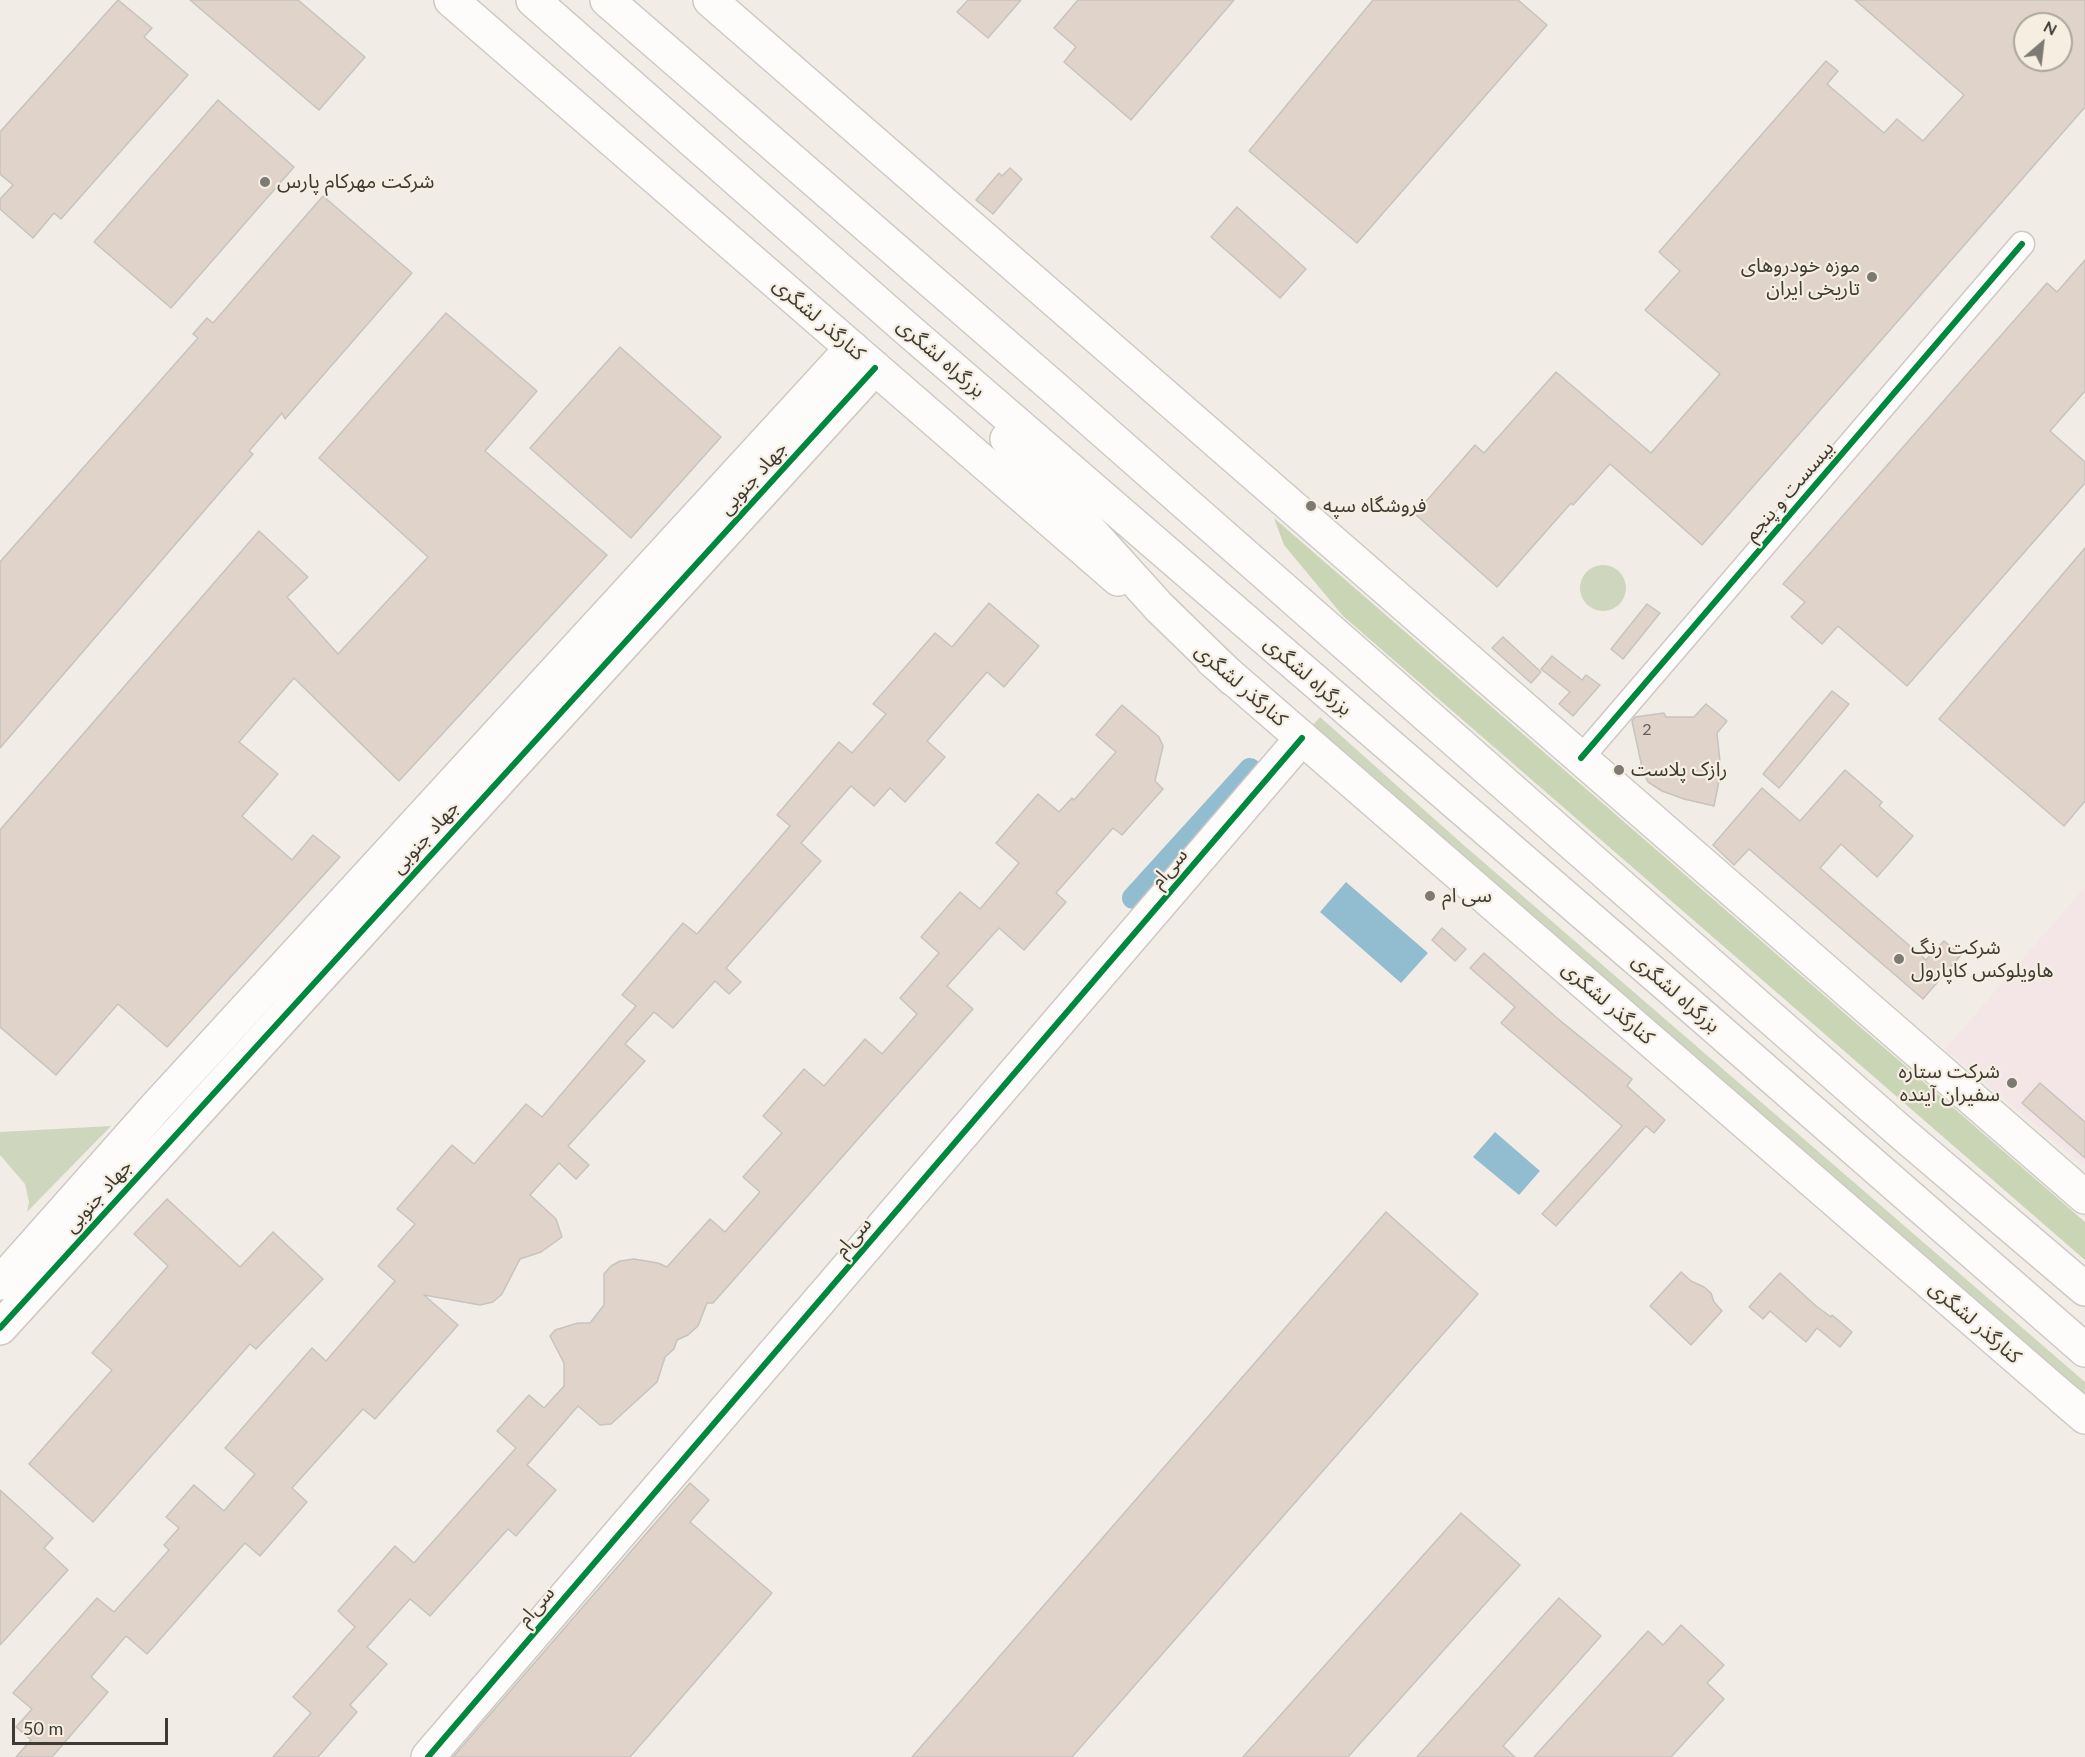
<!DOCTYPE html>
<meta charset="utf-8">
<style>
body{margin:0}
#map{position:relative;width:2085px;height:1757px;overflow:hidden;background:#f1ede6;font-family:Lato,sans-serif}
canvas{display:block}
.north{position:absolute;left:2013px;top:12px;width:60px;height:60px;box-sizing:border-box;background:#f6eee1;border:2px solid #aca69c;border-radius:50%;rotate:28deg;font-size:16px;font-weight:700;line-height:24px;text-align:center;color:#3e3b35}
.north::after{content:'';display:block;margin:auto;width:21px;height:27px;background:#7d7973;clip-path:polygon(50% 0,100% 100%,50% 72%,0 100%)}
.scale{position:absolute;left:12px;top:1718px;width:156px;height:27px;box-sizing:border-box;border:3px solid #3e3b35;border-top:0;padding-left:8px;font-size:18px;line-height:21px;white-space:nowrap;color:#3e3b35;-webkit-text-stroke:4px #f6eee1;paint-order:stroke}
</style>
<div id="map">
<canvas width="2085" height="1757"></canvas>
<div class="north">N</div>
<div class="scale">50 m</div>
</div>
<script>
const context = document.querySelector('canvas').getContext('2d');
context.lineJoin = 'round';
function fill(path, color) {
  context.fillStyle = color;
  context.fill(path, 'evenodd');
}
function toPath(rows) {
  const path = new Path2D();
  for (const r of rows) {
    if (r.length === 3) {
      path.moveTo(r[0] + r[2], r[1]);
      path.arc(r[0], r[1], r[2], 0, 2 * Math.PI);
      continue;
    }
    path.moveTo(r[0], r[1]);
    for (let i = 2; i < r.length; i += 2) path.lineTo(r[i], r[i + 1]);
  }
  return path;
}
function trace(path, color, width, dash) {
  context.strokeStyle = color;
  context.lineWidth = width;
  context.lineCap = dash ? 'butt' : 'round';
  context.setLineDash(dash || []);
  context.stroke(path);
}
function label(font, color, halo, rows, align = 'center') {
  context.font = font + ' Lato,"Noto Sans Arabic",sans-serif';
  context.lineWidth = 4.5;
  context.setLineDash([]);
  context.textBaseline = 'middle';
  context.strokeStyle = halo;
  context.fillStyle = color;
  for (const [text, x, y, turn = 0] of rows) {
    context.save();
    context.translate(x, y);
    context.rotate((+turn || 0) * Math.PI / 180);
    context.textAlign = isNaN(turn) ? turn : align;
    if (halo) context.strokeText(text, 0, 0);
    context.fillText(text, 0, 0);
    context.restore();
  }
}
const commercial = toPath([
 [2085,887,2085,1167,1945,1049]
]);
const green = toPath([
 [1603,588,23],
 [1320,717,1459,841,2085,1382,2085,1406,1306,733],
 [111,1126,27,1212,29,1202,25,1184,0,1155,0,1132]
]);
const forest = toPath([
 [1274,518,2085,1222,2085,1260,1343,616,1284,545]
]);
const water = toPath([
 [1346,882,1428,953,1401,983,1320,912],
 [1495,1132,1540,1171,1519,1195,1473,1157]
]);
const canal = toPath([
 [1133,898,1250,769]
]);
const building = toPath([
 [118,0,152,28,144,37,188,75,61,219,54,213,33,238,0,209,0,199,13,185,0,174,0,132,118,0],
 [190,0,298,0,365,57,319,110,190,0],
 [968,0,1021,0,988,38,957,12,968,0],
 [1078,0,1234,0,1131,120,1064,62,1076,47,1054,28,1078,0],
 [1373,0,1518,0,1547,25,1357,243,1249,151,1373,0],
 [1855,0,2085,0,2085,107,1702,545,1610,464,1573,505,1571,503,1497,587,1415,514,1475,445,1484,453,1556,372,1651,453,1720,374,1645,310,1680,271,1659,252,1826,61,1838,71,1827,84,1884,133,1897,119,1923,141,1964,95,1855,0],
 [2025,24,2061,24,2061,60,2025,60,2025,24],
 [218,100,294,167,171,308,94,242,218,100],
 [1010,168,1022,179,993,214,976,200,999,173,1002,176,1010,168],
 [323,196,412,273,285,419,282,413,249,451,253,454,0,748,0,562,198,338,193,334,207,318,213,323,323,196],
 [1237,207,1306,269,1280,298,1211,237,1237,207],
 [2085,260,2085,391,2050,431,2085,462,2085,483,1907,686,1838,626,1822,644,1791,617,1805,602,1783,584,2047,283,2057,292,2085,260],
 [446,313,537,391,485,451,607,555,399,781,294,678,239,742,278,774,242,816,292,860,313,835,340,857,167,1047,118,1004,56,1075,0,1027,0,830,259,531,308,577,287,597,338,654,428,557,319,458,446,313],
 [620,347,721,437,631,538,530,448,620,347],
 [2085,548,2085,801,2064,826,1939,719,2085,548],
 [989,603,1039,646,1004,687,987,672,927,741,945,757,905,802,890,788,874,806,851,786,801,843,821,861,726,968,741,982,729,994,715,981,673,1028,654,1012,625,1044,645,1061,568,1146,589,1165,576,1179,559,1163,530,1195,556,1219,562,1237,541,1252,520,1259,502,1294,493,1302,480,1305,424,1295,458,1325,375,1419,363,1409,292,1488,307,1502,260,1556,245,1543,147,1654,126,1636,91,1677,108,1692,52,1757,16,1757,31,1740,16,1727,32,1709,13,1693,97,1598,114,1612,169,1550,164,1545,179,1528,166,1517,194,1485,224,1511,255,1474,225,1448,312,1348,326,1361,395,1281,378,1266,415,1224,397,1209,452,1145,474,1164,526,1104,542,1117,636,1006,622,995,683,923,697,934,790,826,777,815,839,742,852,753,886,714,873,704,935,633,952,647,989,603],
 [1647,604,1660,613,1623,659,1611,649,1647,604],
 [1503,637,1541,672,1531,683,1492,648,1503,637],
 [1552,656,1582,680,1586,675,1600,685,1573,716,1559,704,1570,692,1541,669,1552,656],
 [1832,691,1849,704,1779,788,1763,774,1832,691],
 [1706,704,1727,721,1717,733,1721,771,1714,806,1684,799,1662,791,1648,782,1643,772,1632,721,1635,717,1664,713,1666,717,1694,717,1706,704],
 [1122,705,1159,737,1163,746,1155,781,1163,789,1122,835,1113,828,1056,893,1066,902,1024,950,999,928,947,986,973,1009,713,1303,707,1303,698,1326,688,1335,677,1340,674,1349,665,1357,657,1382,611,1424,600,1425,578,1406,527,1465,556,1490,516,1536,508,1529,430,1616,410,1599,367,1647,387,1664,350,1705,357,1712,318,1757,273,1757,311,1713,293,1697,355,1627,338,1611,395,1546,414,1563,516,1448,497,1431,529,1395,544,1408,564,1386,564,1363,550,1336,555,1330,578,1323,590,1323,604,1305,604,1274,611,1266,620,1261,634,1259,658,1263,667,1267,710,1219,725,1232,760,1192,743,1177,782,1133,763,1116,804,1069,824,1086,865,1039,882,1054,917,1014,900,998,939,953,921,937,960,892,980,909,1019,863,996,843,1038,794,1059,812,1072,798,1074,800,1116,752,1096,735,1122,705],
 [1845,770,1882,802,1879,806,1913,836,1877,877,1841,844,1820,868,1926,960,1944,941,1961,955,1923,999,1749,849,1734,865,1713,845,1762,788,1800,821,1845,770],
 [1442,928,1466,949,1455,961,1432,940,1442,928],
 [1484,953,1557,1018,1632,1079,1627,1086,1665,1120,1654,1133,1646,1126,1556,1226,1542,1214,1622,1126,1501,1023,1515,1007,1470,968,1484,953],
 [2040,1083,2085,1122,2085,1158,2022,1103,2040,1083],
 [167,1199,240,1267,273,1232,323,1279,256,1349,250,1344,93,1522,29,1464,112,1370,92,1353,168,1266,134,1234,167,1199],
 [1386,1212,1478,1294,1072,1757,912,1757,1386,1212],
 [1681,1272,1691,1281,1704,1287,1711,1293,1714,1302,1722,1311,1691,1345,1650,1306,1681,1272],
 [1780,1273,1816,1306,1831,1317,1832,1315,1852,1332,1840,1347,1817,1328,1806,1342,1770,1311,1763,1319,1749,1307,1780,1273],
 [690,1483,709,1500,690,1522,772,1593,630,1757,453,1757,690,1483],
 [0,1490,53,1538,44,1548,68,1570,0,1645,0,1490],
 [1461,1513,1520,1565,1348,1757,1243,1757,1461,1513],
 [1559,1598,1601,1636,1503,1746,1515,1757,1417,1757,1559,1598],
 [1681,1625,1724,1665,1707,1683,1724,1699,1671,1757,1534,1757,1648,1631,1663,1645,1681,1625]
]);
const street = toPath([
 [1581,758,2022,244]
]);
const secondary = toPath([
 [0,1283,156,1107,852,348],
 [0,1328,875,368],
 [428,1757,1302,738]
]);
const primary = toPath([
 [451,0,1118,579],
 [710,0,2085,1197],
 [1212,660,2085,1417]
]);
const highway = toPath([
 [533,0,907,329,1660,979,2085,1350],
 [607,0,1059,392,1903,1134,2085,1289],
 [1007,439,1159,607,1233,679],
 [2064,1399,2085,1416]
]);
const cycleway = toPath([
 [1581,758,2022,244],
 [0,1328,875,368],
 [428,1757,1302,738]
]);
const markers = [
 [265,182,6,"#7d7973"],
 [1872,277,6,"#7d7973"],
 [1311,506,6,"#7d7973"],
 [1619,770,6,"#7d7973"],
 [1430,896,6,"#7d7973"],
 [1899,959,6,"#7d7973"],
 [2012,1083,6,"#7d7973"]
];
const numberNames = [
 ["2",1647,730]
];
const poiNames = [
 ["شرکت مهرکام پارس",277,182],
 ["موزه خودروهای",1860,266,"right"],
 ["تاریخی ایران",1860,289,"right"],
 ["فروشگاه سپه",1323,506],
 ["رازک پلاست",1631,770],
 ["سی ام",1442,896],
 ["شرکت رنگ",1911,948],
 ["هاویلوکس کاپارول",1911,971],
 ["شرکت ستاره",2000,1072,"right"],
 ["سفیران آینده",2000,1095,"right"]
];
const streetNames = [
 ["کنارگذر لشگری",819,319,41],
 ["بزرگراه لشگری",941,358,41],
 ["جهاد جنوبی",753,478,-48],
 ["بیسست و پنجم",1789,491,-49],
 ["بزرگراه لشگری",1308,676,41],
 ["کنارگذر لشگری",1241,685,41],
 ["جهاد جنوبی",425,837,-48],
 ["سی‌ام",1169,868,-49],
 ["بزرگراه لشگری",1676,993,41],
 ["کنارگذر لشگری",1608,1003,41],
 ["جهاد جنوبی",98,1196,-48],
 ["سی‌ام",853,1237,-49],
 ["کنارگذر لشگری",1975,1322,41],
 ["سی‌ام",536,1606,-49]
];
fill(commercial, '#f4e5e7');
fill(green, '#ced6be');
fill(forest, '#cad5b5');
fill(water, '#92bdd0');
trace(canal, '#92bdd0', 22);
fill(building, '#e0d3ca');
trace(building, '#c7c3be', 1.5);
trace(street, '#cdc9c4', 27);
trace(secondary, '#cdc9c4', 36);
trace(primary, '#cdc9c4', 36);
trace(highway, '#cdc9c4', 36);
trace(street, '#fdfcfb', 24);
trace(secondary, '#fdfcfb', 33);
trace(primary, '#fdfcfb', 33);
trace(highway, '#fdfcfb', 33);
trace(cycleway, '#00873e', 6);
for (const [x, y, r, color] of markers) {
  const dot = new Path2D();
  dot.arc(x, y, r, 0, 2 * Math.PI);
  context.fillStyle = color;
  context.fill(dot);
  trace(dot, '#f6eee1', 2);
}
label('16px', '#66615a', null, numberNames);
label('20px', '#3e3b35', '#f6eee1', poiNames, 'left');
label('20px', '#3e3b35', '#f6eee1', streetNames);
</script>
